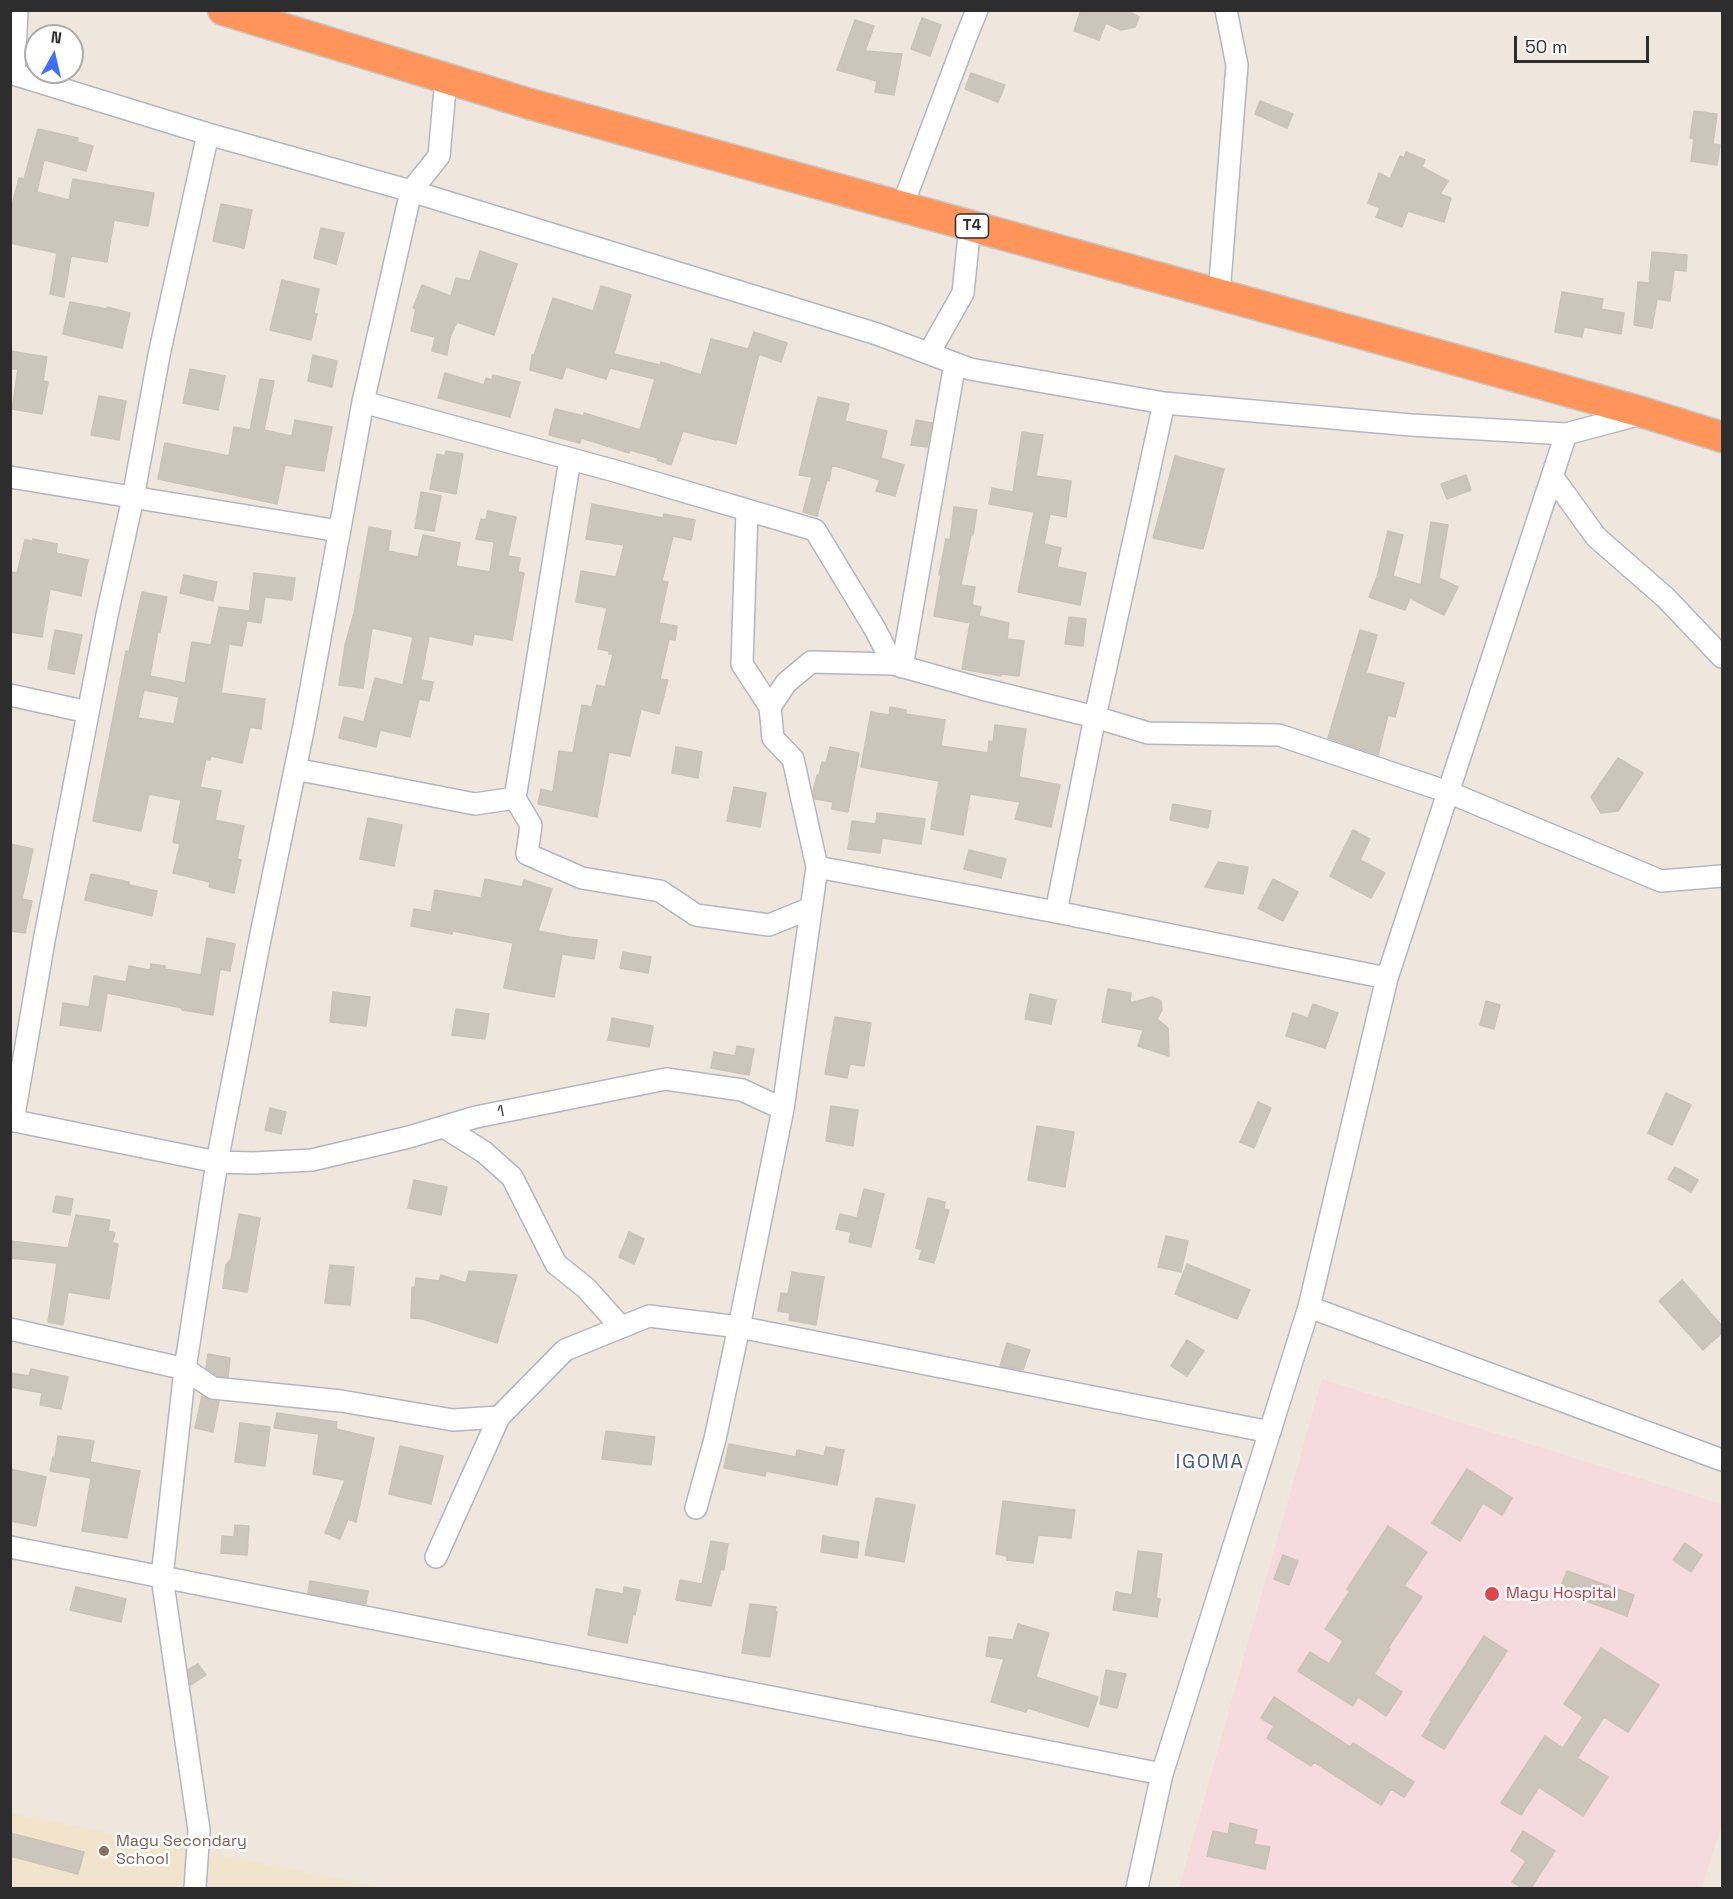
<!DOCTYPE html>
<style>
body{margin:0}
#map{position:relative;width:1733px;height:1899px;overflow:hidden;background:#efe7de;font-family:"Space Grotesk",sans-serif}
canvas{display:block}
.frame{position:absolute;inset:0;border:12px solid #2d2d2d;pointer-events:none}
.north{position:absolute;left:24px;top:24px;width:60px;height:60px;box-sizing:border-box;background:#fff;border:2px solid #ababab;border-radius:50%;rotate:8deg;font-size:16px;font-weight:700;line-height:24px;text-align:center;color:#2d2d2d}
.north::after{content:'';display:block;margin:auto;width:21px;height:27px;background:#3c6eff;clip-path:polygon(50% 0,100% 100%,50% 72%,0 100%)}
.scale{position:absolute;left:1514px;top:36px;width:135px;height:27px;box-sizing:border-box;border:3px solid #2d2d2d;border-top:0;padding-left:8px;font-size:18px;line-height:21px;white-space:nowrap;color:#2d2d2d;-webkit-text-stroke:4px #fff;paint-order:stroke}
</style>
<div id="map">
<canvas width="1733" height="1899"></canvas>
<div class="frame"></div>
<div class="north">N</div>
<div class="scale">50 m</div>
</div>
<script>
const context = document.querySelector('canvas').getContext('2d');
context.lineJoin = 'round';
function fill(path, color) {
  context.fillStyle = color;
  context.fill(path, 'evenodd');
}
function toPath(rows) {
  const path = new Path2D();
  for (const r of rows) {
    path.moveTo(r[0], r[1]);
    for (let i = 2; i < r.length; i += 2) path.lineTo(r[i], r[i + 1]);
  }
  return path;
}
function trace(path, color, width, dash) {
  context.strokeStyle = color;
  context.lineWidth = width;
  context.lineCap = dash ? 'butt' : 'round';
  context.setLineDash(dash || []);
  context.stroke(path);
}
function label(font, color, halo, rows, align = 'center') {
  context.font = font + ' "Space Grotesk",sans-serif';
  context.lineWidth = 5;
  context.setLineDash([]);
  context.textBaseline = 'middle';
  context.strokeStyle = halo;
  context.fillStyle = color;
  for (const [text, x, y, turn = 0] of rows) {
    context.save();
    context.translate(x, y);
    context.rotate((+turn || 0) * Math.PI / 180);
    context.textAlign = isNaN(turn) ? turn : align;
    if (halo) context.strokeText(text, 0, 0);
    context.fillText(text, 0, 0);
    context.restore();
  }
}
const education = toPath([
 [11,1813,385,1888,11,1888]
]);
const medical = toPath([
 [1322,1379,1722,1504,1722,1824,1702,1888,1179,1888]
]);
const building = toPath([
 [1081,10,1126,10,1139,17,1135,27,1121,30,1106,23,1099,40,1074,31,1081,10],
 [922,18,941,25,930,56,911,49,922,18],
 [855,20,874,26,865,51,902,54,894,95,875,92,877,81,837,70,855,20],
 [971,73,1005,85,998,102,965,89,971,73],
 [1260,101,1293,114,1287,128,1255,114,1260,101],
 [1694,111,1717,114,1713,144,1720,145,1717,165,1691,161,1694,139,1690,138,1694,111],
 [38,129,78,138,77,142,93,146,86,171,44,160,37,192,69,200,73,179,154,193,148,226,114,220,107,262,71,256,64,297,50,294,57,253,10,243,10,213,19,178,24,179,38,129],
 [1406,152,1425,160,1422,167,1448,181,1440,194,1451,198,1444,222,1408,211,1402,227,1376,217,1380,208,1368,203,1379,173,1390,179,1400,156,1404,158,1406,152],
 [221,204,252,210,244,248,213,241,221,204],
 [321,228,344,233,336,264,314,258,321,228],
 [480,251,517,264,494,335,457,322,450,337,447,355,432,351,435,337,411,331,416,309,413,308,422,285,451,296,456,278,470,281,480,251],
 [1652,252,1687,255,1686,271,1674,270,1670,301,1657,299,1652,328,1634,325,1638,282,1649,283,1652,252],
 [282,280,319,289,314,313,317,314,311,340,270,330,282,280],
 [601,286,631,295,614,354,660,365,661,362,701,375,711,339,748,349,754,332,787,343,781,362,759,354,736,444,716,439,716,440,683,431,671,465,657,460,658,458,630,450,629,453,581,438,580,443,549,435,555,409,584,416,584,413,640,430,655,379,610,368,606,379,566,367,562,379,530,370,532,355,534,355,553,298,593,311,601,286],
 [1562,292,1603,299,1601,309,1624,313,1621,334,1584,327,1582,337,1555,332,1562,292],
 [70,302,107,309,107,307,130,313,122,348,63,334,70,302],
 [10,351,47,357,43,381,48,382,42,414,12,409,18,369,10,369,10,351],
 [313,355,337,361,332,387,308,381,313,355],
 [190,369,225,376,218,410,183,403,190,369],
 [445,373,484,385,486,378,492,380,493,375,520,382,510,417,438,398,445,373],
 [260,379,274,381,264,430,292,436,295,420,332,427,324,471,285,465,277,504,158,479,165,443,229,456,234,427,250,430,260,379],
 [99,396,126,401,119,440,91,435,99,396],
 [818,397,849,404,845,421,887,431,881,458,904,465,895,496,876,491,880,480,832,465,829,481,827,480,817,516,803,512,812,477,799,475,818,397],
 [916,420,932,423,927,447,911,445,916,420],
 [1022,432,1043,435,1036,476,1071,481,1066,517,1050,514,1044,544,1061,548,1057,567,1086,573,1080,605,1018,592,1034,512,989,504,992,488,1013,492,1022,432],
 [446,451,463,454,456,494,430,489,437,454,445,456,446,451],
 [1175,456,1224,469,1203,549,1153,538,1175,456],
 [1466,475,1471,490,1447,499,1441,484,1466,475],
 [421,492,441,496,434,531,415,528,421,492],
 [592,504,663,518,664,514,695,520,691,540,673,536,662,581,668,582,659,623,677,626,675,640,669,639,660,679,668,680,659,714,641,709,630,756,609,752,597,817,538,804,541,789,553,792,559,751,573,753,582,705,592,707,597,685,605,687,613,654,609,654,609,651,598,649,607,608,576,602,581,571,616,577,624,545,586,539,592,504],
 [954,507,977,510,973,535,971,535,961,585,975,587,972,605,981,607,979,616,1009,623,1007,639,1024,641,1019,676,1001,674,1001,676,962,669,970,623,934,616,941,575,939,575,946,539,950,540,954,507],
 [488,511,516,517,508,556,520,558,518,572,524,573,512,640,474,634,472,645,429,636,421,680,433,682,429,701,419,699,410,737,380,730,376,747,339,738,344,717,364,722,375,678,403,685,413,637,372,628,363,688,339,685,345,645,354,613,369,527,391,531,388,551,418,557,423,535,460,543,456,566,490,572,494,542,476,539,481,519,486,520,488,511],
 [1431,522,1448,525,1439,578,1458,587,1444,615,1410,598,1405,610,1369,597,1377,577,1388,531,1403,535,1393,576,1421,585,1431,522],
 [33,539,57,544,56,553,88,560,81,596,50,589,42,637,10,632,10,572,17,573,25,540,33,541,33,539],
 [254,573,295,578,292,600,265,597,261,623,248,621,254,573],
 [184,575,217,582,213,601,180,593,184,575],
 [142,592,167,597,160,632,158,631,150,676,185,683,192,642,211,645,219,607,249,611,242,646,229,644,221,693,265,699,261,729,250,727,242,763,211,756,210,760,206,759,200,787,221,791,215,820,244,826,237,859,241,860,234,893,209,887,210,882,173,873,180,844,173,842,181,800,149,794,141,831,93,821,126,651,129,652,142,592],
 [144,690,179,697,174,724,138,718,144,690],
 [1069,617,1086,619,1083,646,1065,644,1069,617],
 [55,630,82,635,74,674,48,669,55,630],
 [1360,630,1377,635,1366,673,1404,683,1395,717,1388,715,1378,755,1328,738,1360,630],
 [890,707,906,710,906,714,945,720,941,746,988,753,989,741,993,742,995,725,1026,729,1019,777,1060,785,1051,827,1015,819,1020,802,970,794,963,835,931,829,939,781,861,767,871,712,889,715,890,707],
 [676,747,702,752,698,778,672,773,676,747],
 [830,747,859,753,848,812,832,809,833,802,815,799,813,792,817,775,819,775,822,762,826,763,830,747],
 [1618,758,1643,773,1618,811,1601,813,1591,797,1618,758],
 [734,787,766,793,760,827,727,821,734,787],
 [1173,804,1211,811,1208,828,1170,820,1173,804],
 [877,813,925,819,921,844,882,838,880,853,848,849,852,821,876,824,877,813],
 [368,818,402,825,394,866,360,859,368,818],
 [1353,830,1370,839,1360,860,1385,873,1371,898,1330,876,1353,830],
 [10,844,33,849,22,899,32,901,25,933,10,931,10,844],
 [969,850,1006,859,1001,878,964,869,969,850],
 [1218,862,1248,867,1243,894,1205,887,1218,862],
 [91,874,129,882,129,885,157,891,152,916,85,900,91,874],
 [485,879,522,887,524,880,552,889,538,931,570,937,597,940,594,959,562,954,554,997,504,988,513,943,453,931,452,934,411,926,414,909,431,912,435,890,481,898,485,879],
 [1273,879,1298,892,1283,921,1258,908,1273,879],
 [207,938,235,944,230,971,220,969,213,1015,182,1010,182,1008,107,993,101,1031,60,1025,63,1003,89,1007,94,976,126,982,129,966,150,970,151,964,165,966,165,969,201,975,207,938],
 [623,952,651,957,648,973,620,968,623,952],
 [1108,989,1131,993,1130,1003,1152,997,1161,1001,1162,1010,1157,1019,1168,1028,1169,1056,1138,1046,1143,1030,1102,1022,1108,989],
 [333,992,370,997,366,1026,330,1022,333,992],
 [1030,994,1056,1000,1051,1024,1025,1019,1030,994],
 [1486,1001,1500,1005,1494,1029,1480,1025,1486,1001],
 [1313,1004,1338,1013,1325,1048,1286,1036,1293,1013,1308,1018,1313,1004],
 [456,1009,489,1014,485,1039,452,1035,456,1009],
 [835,1017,871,1023,864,1066,850,1064,847,1078,825,1074,835,1017],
 [612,1018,653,1026,649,1047,608,1040,612,1018],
 [737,1046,754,1049,749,1075,711,1068,714,1052,735,1056,737,1046],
 [1666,1093,1691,1105,1672,1145,1648,1133,1666,1093],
 [1258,1102,1271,1108,1254,1148,1240,1142,1258,1102],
 [831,1106,858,1110,853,1146,826,1141,831,1106],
 [270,1108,286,1112,281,1134,265,1130,270,1108],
 [1037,1126,1074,1132,1065,1187,1028,1180,1037,1126],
 [1675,1167,1698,1180,1691,1192,1668,1179,1675,1167],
 [414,1180,447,1187,441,1215,408,1208,414,1180],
 [864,1189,884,1194,871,1247,849,1242,851,1232,836,1229,840,1214,857,1218,864,1189],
 [56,1196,73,1199,70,1215,53,1212,56,1196],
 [928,1198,945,1202,944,1209,949,1210,934,1263,919,1259,922,1250,916,1248,928,1198],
 [239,1214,260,1218,247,1292,223,1288,226,1265,231,1259,239,1214],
 [76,1215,110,1220,108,1231,115,1233,112,1243,118,1244,109,1299,68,1292,63,1325,48,1322,57,1263,10,1258,10,1241,68,1248,76,1215],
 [629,1232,644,1239,634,1264,619,1257,629,1232],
 [1166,1236,1188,1241,1181,1272,1158,1267,1166,1236],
 [1187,1264,1250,1290,1237,1319,1175,1294,1187,1264],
 [330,1265,354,1267,350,1305,325,1303,330,1265],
 [469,1271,517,1275,497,1343,423,1319,411,1318,412,1287,415,1287,416,1278,439,1281,441,1275,466,1283,469,1271],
 [792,1272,824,1277,816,1325,789,1320,790,1313,778,1311,781,1293,788,1294,792,1272],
 [1682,1280,1722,1326,1722,1333,1703,1350,1659,1301,1682,1280],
 [1187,1340,1204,1351,1187,1376,1171,1366,1187,1340],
 [1007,1343,1030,1350,1023,1370,1000,1366,1007,1343],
 [208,1354,230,1358,228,1377,218,1376,206,1368,208,1354],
 [31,1369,68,1377,61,1409,40,1405,42,1393,10,1387,10,1373,29,1376,31,1369],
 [202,1396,211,1401,219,1401,213,1432,195,1428,202,1396],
 [277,1413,337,1422,336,1429,374,1438,356,1522,348,1519,340,1539,325,1533,345,1480,313,1474,319,1434,274,1428,277,1413],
 [240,1423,270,1427,265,1466,235,1462,240,1423],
 [606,1431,655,1437,651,1465,602,1459,606,1431],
 [58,1436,94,1441,90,1462,140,1471,127,1538,82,1531,91,1478,50,1471,53,1457,55,1457,58,1436],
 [729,1444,796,1457,797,1450,824,1456,826,1447,844,1450,837,1485,766,1471,765,1476,724,1468,729,1444],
 [400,1446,443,1456,431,1504,389,1494,400,1446],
 [10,1469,46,1477,36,1526,10,1521,10,1469],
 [1467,1469,1512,1498,1502,1515,1483,1503,1460,1541,1432,1523,1467,1469],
 [876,1498,915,1505,904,1562,865,1555,876,1498],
 [1003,1501,1075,1510,1071,1538,1038,1535,1033,1563,1007,1560,1007,1556,996,1554,1003,1501],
 [235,1525,249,1526,247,1555,221,1553,222,1536,234,1537,235,1525],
 [1388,1526,1427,1552,1404,1586,1422,1597,1388,1648,1390,1649,1374,1674,1402,1692,1386,1716,1358,1697,1353,1706,1298,1671,1310,1652,1329,1664,1343,1641,1325,1629,1350,1591,1347,1589,1388,1526],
 [823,1536,859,1542,857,1558,821,1552,823,1536],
 [711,1541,728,1544,724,1570,721,1569,711,1606,676,1600,680,1580,702,1584,711,1541],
 [1685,1543,1702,1555,1691,1572,1673,1560,1685,1543],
 [1138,1551,1162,1554,1156,1598,1160,1599,1157,1617,1113,1610,1116,1592,1132,1595,1138,1551],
 [1283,1555,1298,1561,1289,1585,1274,1579,1283,1555],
 [1567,1571,1634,1595,1627,1616,1559,1591,1567,1571],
 [310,1581,368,1591,366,1604,308,1593,310,1581],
 [76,1587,126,1599,121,1622,70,1610,76,1587],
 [624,1587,640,1590,635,1615,633,1614,627,1643,588,1635,596,1589,623,1594,624,1587],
 [750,1604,776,1607,775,1611,777,1612,770,1657,742,1653,750,1604],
 [1018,1624,1049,1633,1036,1677,1098,1697,1088,1727,1028,1708,1026,1712,991,1702,1004,1659,986,1656,989,1637,1013,1640,1018,1624],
 [1484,1636,1507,1651,1444,1749,1422,1736,1432,1721,1430,1720,1484,1636],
 [1601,1648,1659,1685,1628,1732,1604,1717,1577,1758,1608,1777,1583,1816,1539,1787,1521,1815,1501,1803,1545,1736,1563,1748,1583,1717,1564,1704,1601,1648],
 [198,1664,206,1675,191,1685,188,1670,198,1664],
 [1106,1670,1126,1674,1117,1708,1100,1704,1106,1670],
 [1274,1697,1350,1747,1353,1743,1414,1782,1404,1797,1391,1789,1381,1805,1314,1762,1311,1766,1267,1738,1274,1726,1261,1718,1274,1697],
 [1230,1823,1257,1830,1254,1844,1270,1847,1265,1869,1207,1856,1213,1831,1228,1834,1230,1823],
 [1523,1831,1555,1851,1531,1888,1523,1888,1512,1882,1526,1861,1511,1851,1523,1831],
 [10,1833,84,1852,78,1874,10,1856,10,1833]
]);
const minor = toPath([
 [10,73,208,134,411,191,877,334,970,369,1164,403,1411,425,1566,434,1645,413],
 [14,74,17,10],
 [902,207,966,37,977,10],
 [1219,294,1237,65,1226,10],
 [929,353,963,293,970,225],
 [363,402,615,471,815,530,875,629,893,664,982,689,1095,717,1148,733,1279,735,1448,792,1661,881,1722,876],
 [1552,476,1596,537,1666,598,1722,657],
 [10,477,339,531],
 [747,510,742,664,770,707],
 [902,667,955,363],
 [10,695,88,712],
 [295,769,475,804,515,798,570,459],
 [515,798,531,825,527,854,582,878,660,891,696,915,769,925,811,908],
 [817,867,793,759,773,738,770,707,786,683,811,662,893,664],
 [1056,912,1095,717,1164,403],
 [10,1120,217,1162,253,1163,312,1160,409,1137,476,1117,666,1079,742,1090,783,1109],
 [13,1121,44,941,107,615,133,498,159,355,208,134],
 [444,1127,484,1152,512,1177,556,1264,586,1288,621,1327],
 [1309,1307,1387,978,1566,434],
 [10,1329,185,1369,213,1388,341,1401,453,1420,499,1417,565,1350,649,1316,739,1327,715,1439,696,1508],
 [1270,1432,739,1327,783,1109,817,867,1056,912,1387,978],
 [10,1547,1162,1774,1309,1307,1722,1460],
 [436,1557,499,1417],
 [195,1888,199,1830,162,1577,185,1369,217,1162,260,939,304,726,363,402,411,191,439,156,446,78],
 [1137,1888,1162,1774]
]);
const highway = toPath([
 [223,10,530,104,1435,354,1645,413,1722,437]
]);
const markers = [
 [1492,1594,8,"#e0444e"],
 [104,1851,6,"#8d6e63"]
];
const shields = [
 [972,226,33]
];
const shieldNames = [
 ["T4",972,226]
];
const streetNames = [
 ["1",501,1112,-11]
];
const healthNames = [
 ["Magu Hospital",1506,1594]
];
const educationNames = [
 ["Magu Secondary",116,1842],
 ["School",116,1860]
];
const quarterNames = [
 ["IGOMA",1210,1463]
];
fill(education, '#f2e3cc');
fill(medical, '#f6dbde');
fill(building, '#cbc5bc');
trace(building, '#cbc3b7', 1.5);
trace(minor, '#b2b6c2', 24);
trace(highway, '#c8c8c8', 33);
trace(minor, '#fff', 21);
trace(highway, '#ff955a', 30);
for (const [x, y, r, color] of markers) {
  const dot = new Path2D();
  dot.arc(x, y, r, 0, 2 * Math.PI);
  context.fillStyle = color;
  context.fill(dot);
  trace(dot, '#fff', 2);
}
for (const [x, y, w] of shields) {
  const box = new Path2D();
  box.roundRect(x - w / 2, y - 12, w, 24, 4.5);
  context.fillStyle = '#fff';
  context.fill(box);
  trace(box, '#2d2d2d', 1.5);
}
label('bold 15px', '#2d2d2d', null, shieldNames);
label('16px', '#2d2d2d', '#fff', streetNames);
label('16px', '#be3a42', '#fff', healthNames, 'left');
label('16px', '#785e54', '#fff', educationNames, 'left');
context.letterSpacing = '1.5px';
label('20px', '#485783', '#fff', quarterNames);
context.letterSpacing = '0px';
</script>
